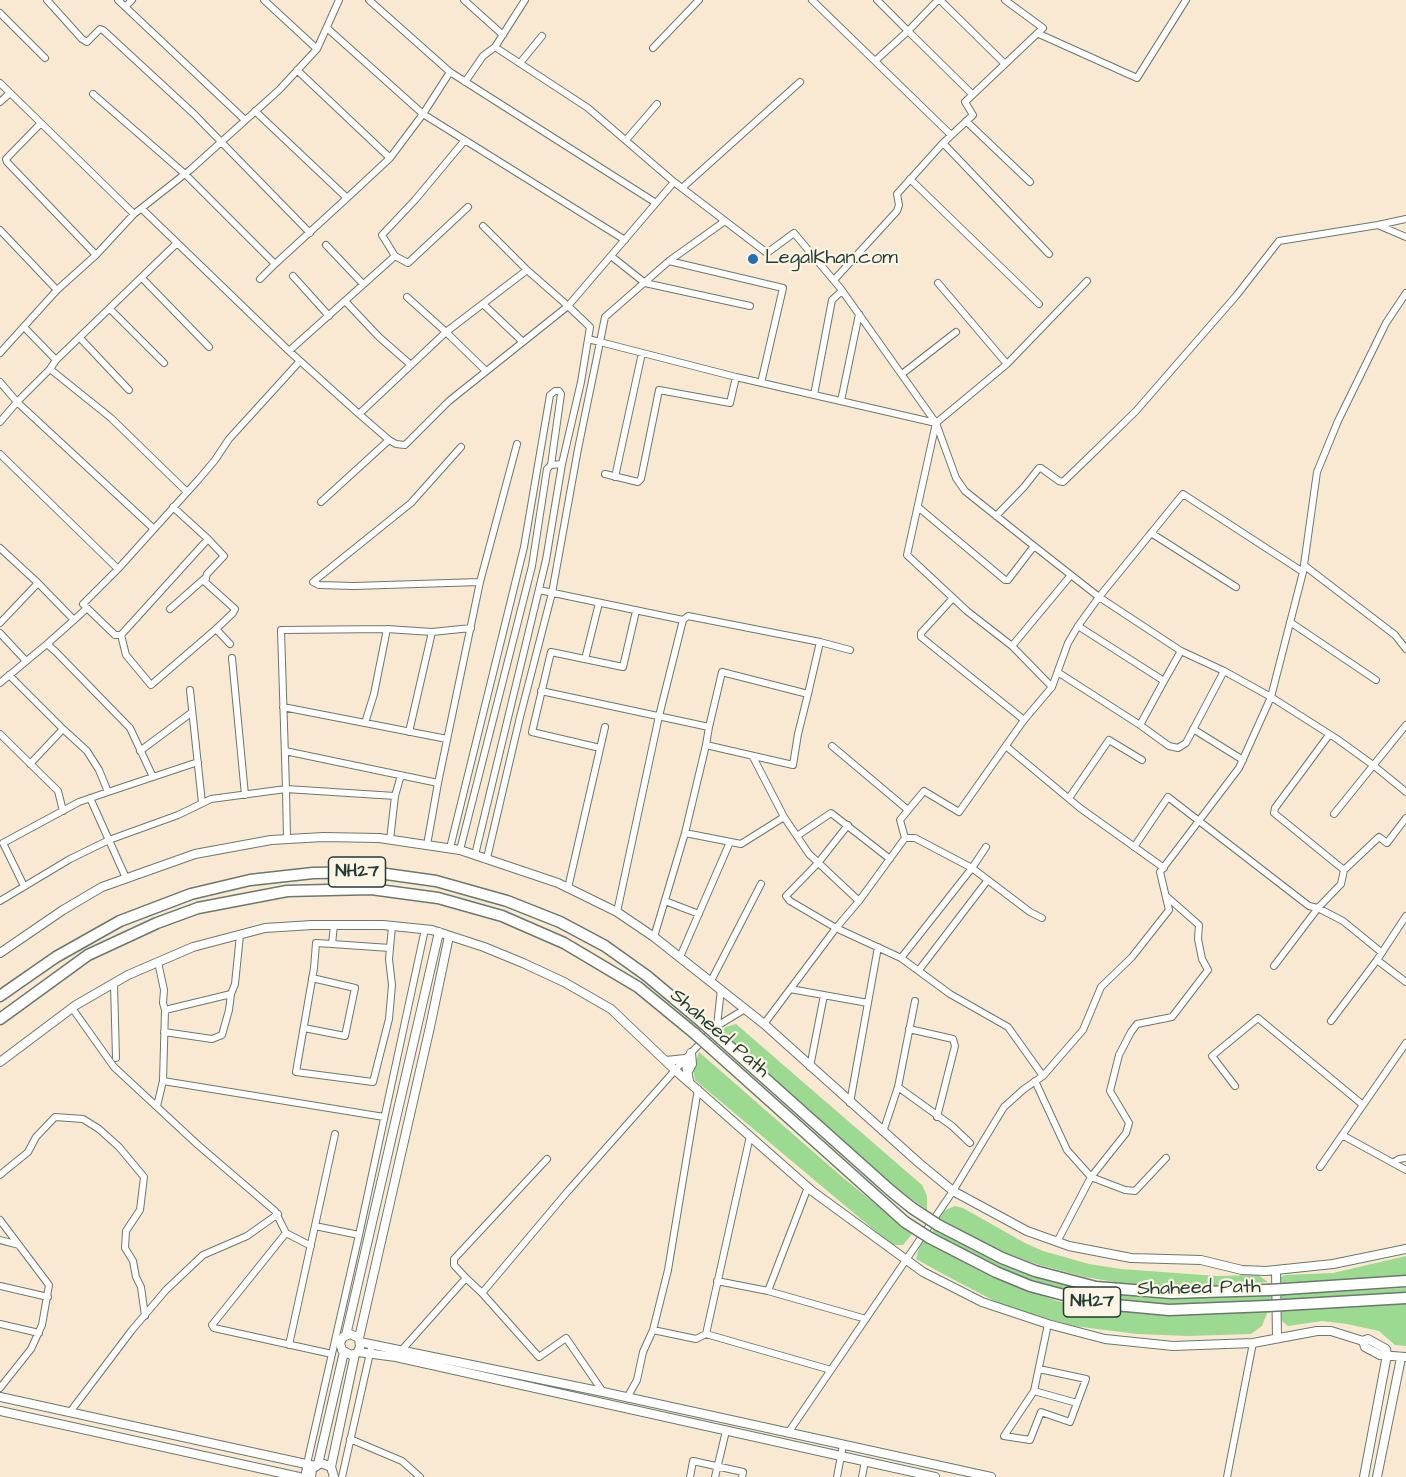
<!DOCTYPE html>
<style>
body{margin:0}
canvas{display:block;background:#f9e9d3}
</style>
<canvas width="1406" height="1477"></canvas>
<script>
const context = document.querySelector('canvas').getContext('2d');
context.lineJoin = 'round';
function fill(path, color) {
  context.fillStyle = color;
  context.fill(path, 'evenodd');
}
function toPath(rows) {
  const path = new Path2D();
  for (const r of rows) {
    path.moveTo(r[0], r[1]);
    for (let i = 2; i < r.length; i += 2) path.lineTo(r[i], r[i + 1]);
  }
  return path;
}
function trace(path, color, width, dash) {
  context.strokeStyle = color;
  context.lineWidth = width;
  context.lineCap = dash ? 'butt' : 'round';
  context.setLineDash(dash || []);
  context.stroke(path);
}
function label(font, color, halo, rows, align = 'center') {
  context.font = font + ' "Architects Daughter",sans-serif';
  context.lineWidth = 4.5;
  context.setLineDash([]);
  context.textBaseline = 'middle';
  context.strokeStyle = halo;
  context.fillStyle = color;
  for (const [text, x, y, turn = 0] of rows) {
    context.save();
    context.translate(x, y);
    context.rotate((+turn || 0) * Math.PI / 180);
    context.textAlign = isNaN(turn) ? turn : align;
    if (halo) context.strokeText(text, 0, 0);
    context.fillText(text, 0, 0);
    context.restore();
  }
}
const green = toPath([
 [736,1024,922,1185,927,1196,927,1210,886,1181,719,1034,726,1027],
 [699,1052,841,1176,912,1234,903,1245,892,1245,695,1080,693,1069],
 [955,1206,963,1208,1025,1243,1043,1251,1089,1264,1121,1269,1217,1276,1258,1275,1268,1282,1206,1287,1166,1287,1139,1286,1085,1277,1036,1264,986,1246,939,1218,943,1211],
 [934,1228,972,1250,1016,1269,1056,1282,1102,1292,1150,1298,1195,1298,1406,1288,1406,1294,1174,1307,1113,1300,1044,1286,997,1268,932,1233],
 [921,1240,991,1277,1060,1302,1137,1313,1183,1315,1268,1311,1262,1326,1251,1334,1188,1336,1137,1334,1074,1326,1006,1307,943,1274,916,1259],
 [1406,1256,1406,1278,1277,1283,1279,1278,1285,1275,1333,1273],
 [1382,1303,1406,1303,1406,1346,1395,1345,1379,1331,1347,1324,1322,1321,1288,1326,1282,1321,1278,1311]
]);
const minor = toPath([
 [47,0,82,39,87,42,100,29,103,30,194,114,310,233],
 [118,0,245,120],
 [264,0,317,49],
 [369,0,450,72,656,203],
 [464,0,503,35],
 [525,0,495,47,588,108,674,182,767,253,794,233,841,289,936,423,907,555,967,611,1012,646,1052,687,1024,720,959,812,924,791,900,820,905,838,859,901,836,928,790,901,786,896,818,863,848,825],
 [812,0,951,135],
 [877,0,908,31,938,0],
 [940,0,1005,64],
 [125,7,132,0],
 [0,13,45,58],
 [327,28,423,114,390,158],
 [1039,34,1137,78,1186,0],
 [653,48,699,0],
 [875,61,908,31,972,94],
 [520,63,542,36],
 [297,70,390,158,347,198],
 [450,72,423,114,625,240],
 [465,82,483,56,495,47],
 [0,83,134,214],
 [93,94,185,174,275,264,347,198,255,111],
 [0,102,10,93],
 [966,121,1030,182],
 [41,123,6,159,7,162,96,255],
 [465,140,415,200,382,235,395,256,408,263,468,207],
 [626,140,657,104],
 [943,143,1049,254],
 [910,179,1039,304],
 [682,188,800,82],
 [142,209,289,351,395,256],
 [725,221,669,261,605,317,600,342,736,377,936,423,956,478,965,491,1034,546,1099,597,1181,651,1224,671,1271,697,1337,739,1373,765,1406,792],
 [1378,225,1406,219],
 [0,230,57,290],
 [326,245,363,284],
 [611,256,645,283,750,306],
 [669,261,783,288,761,383],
 [293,276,329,316],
 [142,278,209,347],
 [260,279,275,264],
 [834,280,897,211,899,205,897,194,943,143,973,115,965,102,1043,28,1005,0],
 [938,283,1007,364],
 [345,301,379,337,411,365],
 [483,304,523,342],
 [110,309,164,363],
 [24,327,56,360,50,369,111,418,187,492],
 [80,338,129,390],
 [289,351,359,414,446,332,407,297],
 [0,353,57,290,96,255,134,214,190,170,279,90,317,49,339,0],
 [56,360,177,243],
 [486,371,446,332,527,270],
 [902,374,956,332],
 [0,382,17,402,154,529],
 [814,395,832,300,842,291],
 [841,401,859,314],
 [359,414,389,440,396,444,405,445,449,401,568,306,527,270,483,226],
 [0,422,17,402,50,369],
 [936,423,1007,364,1087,281],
 [461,447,411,503,313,582,319,585,354,586,480,582],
 [0,454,118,569],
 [562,464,581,382,590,327,568,306,674,182],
 [605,474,638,482,641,479,659,390,730,403,736,377],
 [615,477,642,353],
 [321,502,389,440],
 [918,507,1005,580,1008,580,1034,546],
 [996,516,1024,487,1039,468,1041,468,1059,481,1063,482,1093,453,1136,411,1236,296,1279,241,1378,225,1406,237],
 [1151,533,1236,587],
 [208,539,224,556,207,574,205,582,235,609,233,613,216,629,230,644],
 [0,548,38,583],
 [1305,566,1395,635,1406,649],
 [539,590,683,620,688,616,820,642],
 [953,598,921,633,921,637,1024,720],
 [87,608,83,604,118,569,199,479,215,460,229,439,300,361],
 [170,609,205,578],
 [74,620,87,608,115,635,121,635,208,539,173,507],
 [1290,622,1376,680],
 [0,623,38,583,74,620,47,644],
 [1078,626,1164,681,1140,725],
 [0,633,26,661],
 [121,635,126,655,151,685,216,629],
 [1012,646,1071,575],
 [232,658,245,795],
 [585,659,599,603],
 [1059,673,1140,725,1169,746,1178,748,1186,743,1224,671],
 [9,675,63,729,30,764],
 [1164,681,1181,651],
 [0,683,47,644,56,652,130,728,153,777,108,792],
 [1052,687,1068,643,1078,626,1099,597,1183,494,1303,572],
 [190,690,202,803],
 [541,691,709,727,722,672,808,694,820,642,850,650],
 [283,707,447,739],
 [365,723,374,694,387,629,432,632,471,628],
 [709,727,706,745,793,765,798,734,808,694],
 [1193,729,1243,760],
 [409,732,432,632],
 [0,734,58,791,63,811],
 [832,746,908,810],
 [1007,747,1080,808,1164,868],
 [600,748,532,732,551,652,623,667,636,611],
 [140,751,191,713],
 [285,751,438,783],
 [753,757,784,817,809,854,859,901],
 [153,777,198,762],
 [90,798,126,878],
 [1069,798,1109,740,1142,760],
 [1334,814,1406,725],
 [685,833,741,844,784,817],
 [797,836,831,813,890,859],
 [905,838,915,838,972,868,1030,912,1042,918],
 [287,839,286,789,395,796],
 [390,840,395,796,401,775],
 [427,845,438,783,480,582,517,444],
 [1134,847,1168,797,1309,906,1318,908,1343,921,1381,952],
 [450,848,524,547,550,395,555,391,559,391,561,394,551,465],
 [460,850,532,566,547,469,551,465,562,464,546,560,475,855],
 [487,858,520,717,552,593,578,449,600,342,588,339],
 [1344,870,1379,837,1387,843,1406,818],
 [24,886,3,843,79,802,108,792,99,770,87,751,63,729],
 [568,888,605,727],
 [0,901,70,859,109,840,178,815,211,799,286,789,281,630,387,629],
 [665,901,699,914],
 [617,912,659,716,683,620],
 [334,925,332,944,316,943,314,968,296,1072,373,1082,389,1019,392,985,389,959,392,926],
 [654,937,685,833,706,745],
 [332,944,390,948],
 [680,957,730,842],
 [901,958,972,868,986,847],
 [1377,960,1406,982],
 [1274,966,1318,908,1341,884,1344,870,1274,813,1275,808,1329,735],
 [919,970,987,881],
 [711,981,761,884],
 [114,984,116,1058],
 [790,989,868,1003],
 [72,1008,114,1067,198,1145,275,1211,286,1233,311,1246],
 [165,1010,231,994],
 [1331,1021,1377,960,1406,916],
 [764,1024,836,928,901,958,950,994,1008,1027,1043,1076,1024,1089,1004,1107,953,1191,788,1433],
 [717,1026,721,989],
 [304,1028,345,1036,355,988,312,978],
 [909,1029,953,1039,955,1046,937,1117],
 [164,1032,212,1039,222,1035,229,1010,231,994,235,984,240,935],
 [810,1067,824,995],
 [1043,1076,1083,1030,1101,987,1132,957,1169,910,1160,872,1239,768,1271,697,1303,572,1317,472,1338,421,1386,323,1406,293],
 [163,1081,384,1117],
 [1035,1081,1067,1150,1091,1177,1125,1190,1135,1191,1166,1158],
 [1235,1086,1212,1056,1258,1018,1363,1105],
 [898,1087,952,1126,970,1143],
 [850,1103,878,947],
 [157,1106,163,1081,165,1010,163,1003,164,990,158,962],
 [883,1132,898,1087,915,1001],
 [1342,1135,1406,1170],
 [1394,1162,1399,1159,1406,1158],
 [1320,1167,1406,1043],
 [0,1175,28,1152,36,1137,55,1117,83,1119,99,1129,119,1147,144,1177,140,1210,126,1231,125,1248,133,1261,136,1277,141,1287,145,1316],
 [0,1220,49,1285,42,1325,31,1349,0,1388],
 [315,1226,359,1235],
 [286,1233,212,1325,214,1328,332,1354],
 [0,1240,19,1245],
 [1057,1242,1091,1177,1126,1133,1129,1123,1110,1091,1119,1055,1131,1032,1137,1024,1172,1017,1208,970,1202,959,1198,939,1199,925,1166,896],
 [466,1278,454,1265,454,1259,547,1159],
 [717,1281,768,1291,866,1319],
 [0,1286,48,1297],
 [768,1291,808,1187],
 [482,1293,539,1357,566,1338,603,1392],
 [0,1324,39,1333],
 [653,1330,696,1339,706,1334,831,1370],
 [706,1334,750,1136],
 [289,1345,335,1134],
 [400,1352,466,1278,482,1293,568,1191,685,1059,717,1026,745,1009],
 [1039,1369,1086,1379,1070,1422,1041,1412,1030,1440,1004,1436,1034,1391,1048,1324],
 [1034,1391,1077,1403],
 [627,1398,637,1380,643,1352,653,1330,668,1270,698,1089],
 [70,1412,132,1330,166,1290,203,1255,247,1236,278,1214],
 [350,1439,402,1461,420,1477],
 [304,1477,359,1235,425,929],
 [342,1477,372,1344],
 [690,1477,693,1461,743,1472,742,1477],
 [715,1477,726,1431],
 [837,1477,843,1445],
 [862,1477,865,1461],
 [1227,1477,1253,1343]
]);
const tertiary = toPath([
 [0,953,63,910,102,887,195,854,271,840,323,837,379,838,460,850,558,883,617,912,654,937,764,1024,919,1163,953,1191,1027,1231,1069,1246,1131,1258,1201,1260,1242,1270,1266,1271,1333,1264,1406,1249],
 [666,1061,685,1059,689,1081],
 [0,1062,76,1005,128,975,193,947,265,928,312,925,383,925,432,930,484,947,523,963,564,982,611,1009,676,1071,812,1191,923,1272,982,1302,1048,1324,1105,1339,1173,1346,1226,1344,1253,1343,1317,1331,1331,1331,1363,1341,1368,1339,1386,1349,1387,1355,1364,1477],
 [687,1073,692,1064,691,1053],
 [1276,1270,1277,1338],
 [346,1335,439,932],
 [359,1338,350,1334,343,1337,340,1343,342,1350,351,1355,357,1353,360,1347,359,1338,430,1027,449,936],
 [1363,1341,1365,1347,1380,1355,1405,1357],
 [360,1342,603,1392,991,1477],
 [358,1352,396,1357,935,1477],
 [0,1397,315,1466],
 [0,1411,299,1477],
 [318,1464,344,1352],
 [331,1467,355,1354],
 [311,1477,312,1469,321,1463,331,1467,334,1477],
 [1377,1477,1401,1358]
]);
const trunk = toPath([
 [0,996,56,957,120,921,191,894,250,880,313,873,372,872,436,881,507,901,560,922,605,946,647,976,703,1023],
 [0,1019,88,955,157,923,198,908,287,891,371,889,438,898,502,916,564,943,638,987,694,1033],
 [721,1039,891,1191,912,1208],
 [712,1049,905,1222],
 [938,1225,1002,1258,1035,1271,1096,1287,1171,1293,1268,1290],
 [930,1238,996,1272,1030,1286,1094,1303,1169,1310,1268,1306],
 [1285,1289,1406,1281],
 [1285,1305,1406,1298]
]);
const trunkBridge = toPath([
 [703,1023,721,1039],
 [694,1033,712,1049],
 [912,1208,938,1225],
 [905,1222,930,1238],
 [1268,1290,1285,1289],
 [1268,1306,1285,1305]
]);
const markers = [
 [753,259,6,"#1f6fb2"]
];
const shields = [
 [357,872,57],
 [1092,1302,57]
];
const shieldNames = [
 ["NH27",357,872],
 ["NH27",1092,1302]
];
const poiNames = [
 ["LegalKhan.com",765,259]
];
const streetNames = [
 ["Shaheed Path",719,1034,41],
 ["Shaheed Path",1199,1289,-1]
];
fill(green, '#9bda90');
trace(minor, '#6b796c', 8);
trace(tertiary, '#6b796c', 10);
trace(trunk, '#6b796c', 13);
trace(minor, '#fff', 6);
trace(tertiary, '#fff', 8);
trace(trunk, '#fff', 10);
trace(trunkBridge, '#6b796c', 13, []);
trace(trunkBridge, '#fff', 10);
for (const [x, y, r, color] of markers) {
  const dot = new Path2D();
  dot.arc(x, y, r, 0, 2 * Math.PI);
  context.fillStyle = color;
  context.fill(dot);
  trace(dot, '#fcf5e5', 2);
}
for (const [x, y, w] of shields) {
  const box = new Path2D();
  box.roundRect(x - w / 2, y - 15, w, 30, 4.5);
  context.fillStyle = '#fcf5e5';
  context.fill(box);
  trace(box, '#1f3d34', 1.5);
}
label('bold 18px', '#1f3d34', null, shieldNames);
label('20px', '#1f3d34', '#fcf5e5', poiNames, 'left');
label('20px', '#1f3d34', '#fcf5e5', streetNames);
</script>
